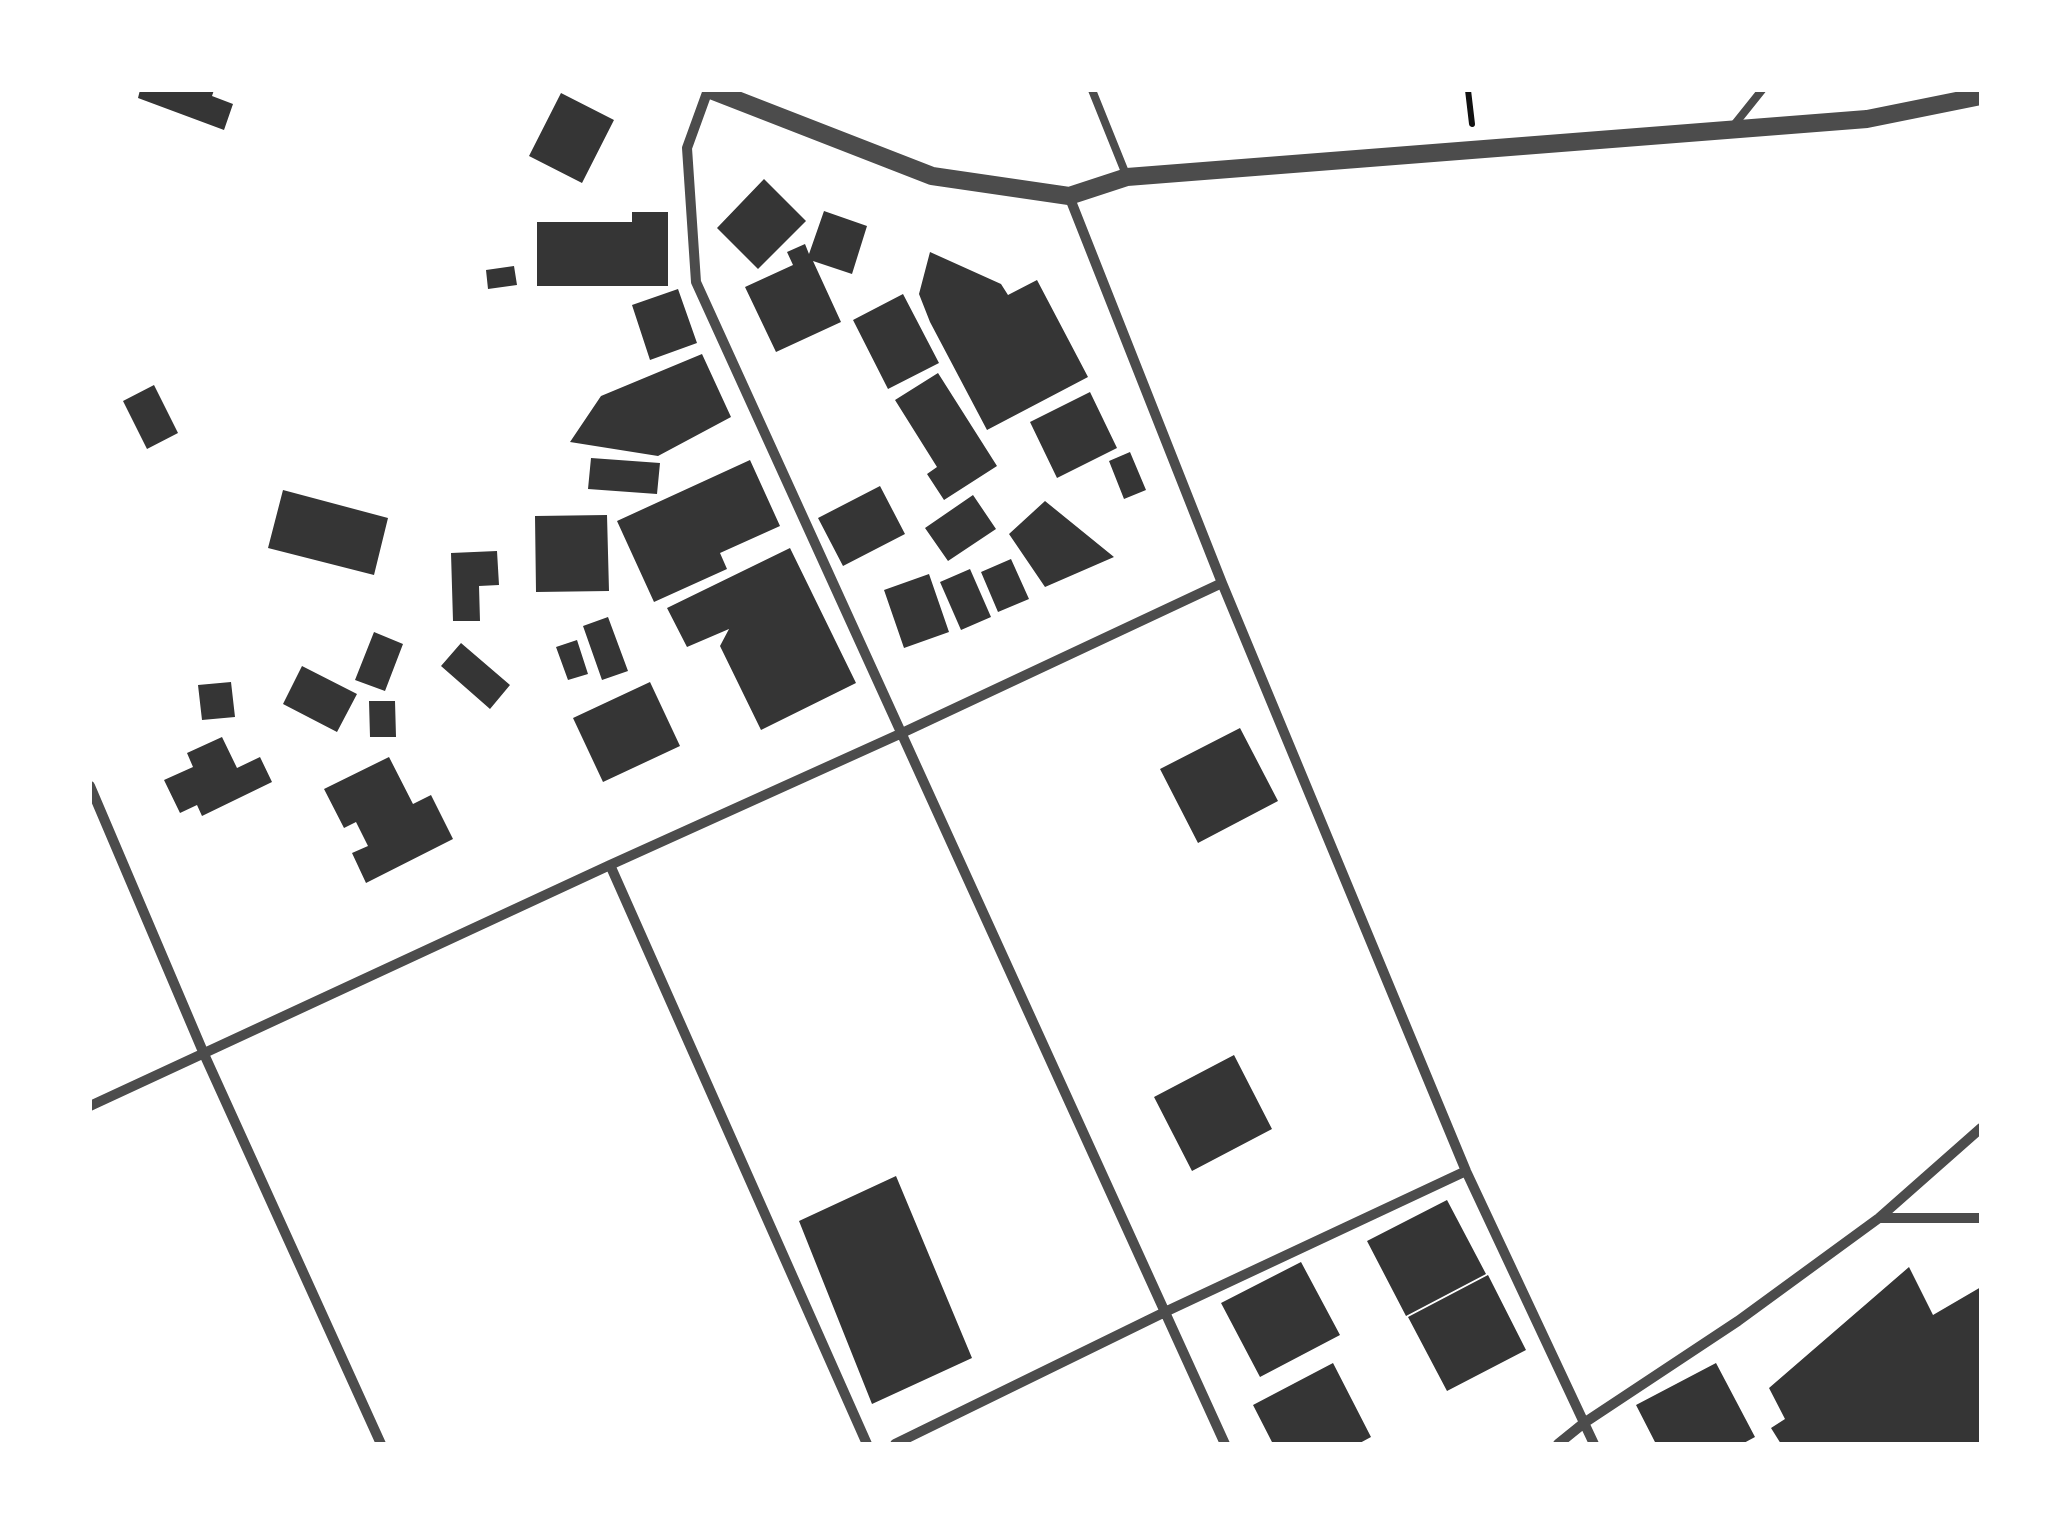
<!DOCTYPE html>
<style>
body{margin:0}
#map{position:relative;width:2071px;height:1534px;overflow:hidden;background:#fff;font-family:Inter,sans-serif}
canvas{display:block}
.frame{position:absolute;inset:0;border:92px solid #fff;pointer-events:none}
</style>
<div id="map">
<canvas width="2071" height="1534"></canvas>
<div class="frame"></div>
</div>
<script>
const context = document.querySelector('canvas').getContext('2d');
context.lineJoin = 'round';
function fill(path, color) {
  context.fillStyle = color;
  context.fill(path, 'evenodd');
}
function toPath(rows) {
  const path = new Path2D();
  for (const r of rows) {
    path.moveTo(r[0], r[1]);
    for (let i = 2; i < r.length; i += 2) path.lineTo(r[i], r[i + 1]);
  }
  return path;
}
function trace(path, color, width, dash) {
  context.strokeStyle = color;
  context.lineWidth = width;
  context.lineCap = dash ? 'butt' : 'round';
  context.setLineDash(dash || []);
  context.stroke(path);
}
const building = toPath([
 [140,90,214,90,212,96,233,104,224,130,138,98],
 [561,93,614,120,582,183,529,156],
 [764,179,806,221,758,269,717,228],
 [824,211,867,226,852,274,813,261,841,322,776,352,745,287,793,265,787,252,805,244,809,254],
 [632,212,668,212,668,286,537,286,537,222,632,222],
 [930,252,1001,284,1008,295,1037,280,1088,377,987,430,930,322,919,294],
 [514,266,517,285,488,289,486,270],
 [678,289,697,343,650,360,632,305],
 [903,294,939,363,888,389,853,320],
 [702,354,731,417,658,456,570,442,601,396],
 [938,373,997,466,944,500,927,474,937,467,895,400],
 [154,385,178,433,147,449,123,401],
 [1090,392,1117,448,1057,478,1030,422],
 [1130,452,1146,490,1124,499,1109,461],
 [591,458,660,463,657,494,588,489],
 [750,460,780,526,720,553,727,569,654,602,617,521],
 [880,486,905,534,843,566,818,518],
 [283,490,388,518,374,575,268,548],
 [973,495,996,529,948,561,925,528],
 [1045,501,1114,557,1045,587,1009,534],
 [607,515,609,591,536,592,535,516],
 [790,548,856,683,761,730,720,646,729,629,687,647,667,608],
 [497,551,499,585,479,586,480,621,453,621,451,553],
 [1011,559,1029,599,998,612,981,572],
 [970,569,991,617,961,630,940,582],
 [929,574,949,632,904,648,884,590],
 [608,617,628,671,602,680,583,626],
 [374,632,403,644,385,691,355,680],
 [577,640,588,674,568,680,556,647],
 [461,643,510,685,490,709,441,666],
 [302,666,357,694,337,732,283,704],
 [231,682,235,717,202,720,198,685],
 [650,682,680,746,603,782,573,718],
 [369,701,395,701,396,737,370,737],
 [1240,728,1278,801,1198,843,1160,769],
 [222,737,237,768,260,757,272,782,202,816,197,805,180,813,164,780,193,767,187,753],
 [389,757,413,804,431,795,453,839,366,883,352,853,368,846,356,822,344,828,324,789],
 [1234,1055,1272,1129,1192,1171,1154,1097],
 [896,1176,972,1358,872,1404,799,1221],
 [1447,1200,1486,1274,1406,1316,1367,1241],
 [1301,1262,1340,1335,1260,1377,1221,1303],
 [1909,1267,1933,1315,1981,1287,1981,1444,1781,1444,1771,1428,1785,1419,1769,1388],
 [1488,1275,1526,1350,1447,1391,1408,1317],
 [1333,1363,1371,1437,1358,1444,1273,1444,1253,1405],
 [1716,1363,1755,1437,1742,1444,1656,1444,1636,1405]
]);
const path = toPath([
 [1468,90,1472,124]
]);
const service = toPath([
 [1092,90,1127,177],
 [1734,125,1762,90]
]);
const minor = toPath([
 [708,90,687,148,696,282,1225,1444],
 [1069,196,1222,583,1466,1171,1594,1444],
 [90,786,204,1054,381,1444],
 [610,865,867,1444],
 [90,1106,610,865,902,733,1222,583],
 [1880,1218,1981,1218],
 [895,1444,1167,1311,1466,1171],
 [1558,1444,1584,1423,1738,1321,1879,1218,1981,1128]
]);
const tertiary = toPath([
 [711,90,932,176,1069,196,1127,177,1867,119,1981,96]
]);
fill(building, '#353535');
trace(path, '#111', 6);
trace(service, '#4c4c4c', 8);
trace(minor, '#4c4c4c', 10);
trace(tertiary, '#4c4c4c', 18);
</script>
